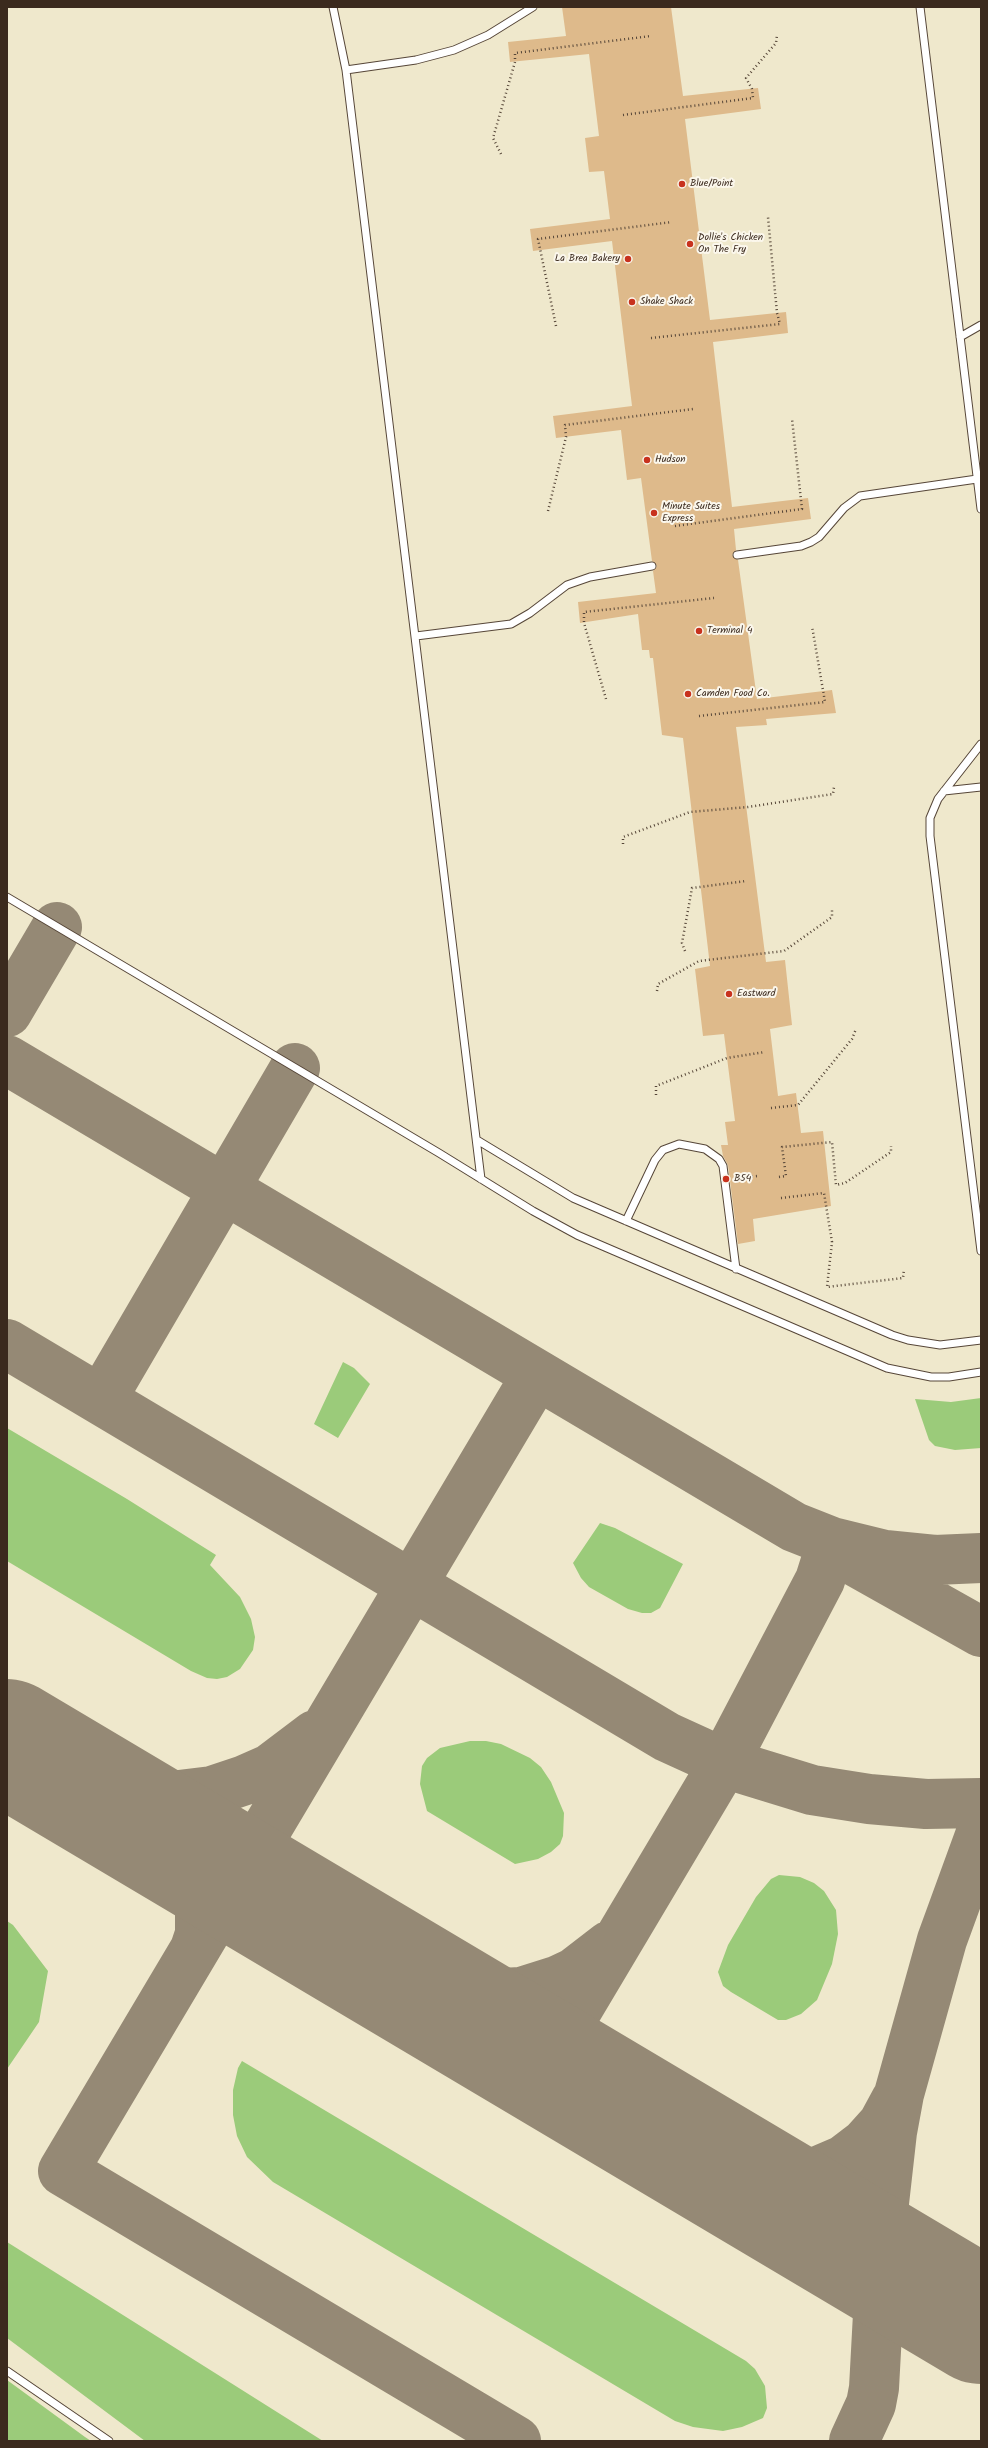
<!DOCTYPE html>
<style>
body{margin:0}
#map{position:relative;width:988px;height:2448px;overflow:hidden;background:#efe8cc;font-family:Kalam,sans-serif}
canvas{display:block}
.frame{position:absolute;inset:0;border:8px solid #3b2a1e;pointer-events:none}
</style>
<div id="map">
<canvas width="988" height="2448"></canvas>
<div class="frame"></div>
</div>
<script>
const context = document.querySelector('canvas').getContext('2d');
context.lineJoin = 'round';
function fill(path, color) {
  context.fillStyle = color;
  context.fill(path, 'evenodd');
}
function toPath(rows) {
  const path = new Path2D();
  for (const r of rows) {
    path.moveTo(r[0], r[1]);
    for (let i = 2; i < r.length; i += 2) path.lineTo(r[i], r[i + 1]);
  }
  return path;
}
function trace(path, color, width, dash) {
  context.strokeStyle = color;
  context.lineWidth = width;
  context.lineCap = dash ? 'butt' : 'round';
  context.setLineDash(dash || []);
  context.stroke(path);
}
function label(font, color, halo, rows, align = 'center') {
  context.font = font + ' Kalam,sans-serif';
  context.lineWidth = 4;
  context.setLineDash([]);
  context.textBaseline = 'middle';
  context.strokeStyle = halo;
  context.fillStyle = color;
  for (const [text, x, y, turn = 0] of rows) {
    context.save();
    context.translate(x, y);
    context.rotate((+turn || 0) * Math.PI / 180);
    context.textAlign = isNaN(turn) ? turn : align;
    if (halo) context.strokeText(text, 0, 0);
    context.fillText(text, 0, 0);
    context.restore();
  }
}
const green = toPath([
 [343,1362,354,1368,370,1384,338,1438,314,1424],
 [981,1398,981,1448,955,1450,935,1446,929,1440,915,1399,951,1402],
 [7,1428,127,1499,216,1555,210,1565,240,1597,251,1619,255,1637,253,1650,240,1669,227,1677,217,1679,207,1678,191,1671,7,1561],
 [600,1523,615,1528,683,1564,660,1608,651,1613,642,1613,628,1609,589,1587,581,1578,573,1563],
 [470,1741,486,1741,501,1744,530,1758,541,1767,551,1782,564,1813,563,1836,560,1844,551,1852,538,1859,515,1864,427,1811,420,1784,422,1766,427,1758,440,1748],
 [779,1875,800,1877,814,1883,824,1891,836,1910,838,1934,832,1964,817,2000,801,2014,786,2020,778,2020,731,1992,723,1986,718,1972,728,1945,756,1897,771,1879],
 [7,1921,13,1925,48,1971,39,2022,7,2069],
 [242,2061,746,2361,755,2369,765,2386,767,2408,763,2418,742,2427,723,2431,693,2427,675,2421,273,2182,247,2157,237,2136,233,2115,233,2090,238,2068],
 [7,2242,323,2441,145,2441,7,2338],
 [7,2380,85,2437,91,2441,7,2441]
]);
const taxiway = toPath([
 [7,1012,57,927],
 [7,1060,794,1527,832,1542,885,1555,935,1560,981,1558],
 [7,1344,667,1737,724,1763,812,1790,869,1799,926,1804,981,1803],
 [101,1400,295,1068],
 [853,1560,981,1632],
 [7,1742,80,1778,115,1790,147,1795,179,1795,212,1791,245,1780,270,1769,315,1735],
 [125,1811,175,1849,188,1866,198,1894,200,1910,200,1934,195,1949],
 [422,1988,480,1994,521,1992,559,1980,574,1973,609,1946],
 [546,2062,724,1763,820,1580,832,1542],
 [684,2143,738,2168,769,2176,796,2176,816,2172,844,2160,865,2144,883,2124,896,2100],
 [516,2441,63,2171,536,1376],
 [854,2441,871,2404,874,2388,884,2203,892,2132,899,2094,942,1940,981,1833]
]);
const runway = toPath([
 [7,1742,981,2321]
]);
const building = toPath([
 [562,7,671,7,683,96,758,88,761,109,685,119,710,320,786,312,788,333,713,342,732,507,808,498,811,519,734,529,736,550,732,555,738,560,757,699,832,690,836,713,766,719,767,725,736,727,766,962,785,960,792,1025,770,1029,778,1096,796,1093,801,1133,823,1131,831,1206,753,1219,755,1241,738,1244,728,1165,723,1156,721,1145,728,1145,725,1122,735,1121,724,1034,703,1036,695,969,710,966,683,738,662,735,653,658,650,658,649,650,642,650,638,614,580,623,578,602,656,593,653,571,657,566,652,561,641,478,627,480,621,430,556,438,553,416,632,406,612,241,533,251,530,229,610,219,604,171,589,172,585,138,599,136,589,54,510,62,508,42,566,36]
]);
const path = toPath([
 [623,115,753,98,752,89,746,78,776,43,777,35],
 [501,154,493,138,515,62,515,53,651,36],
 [556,326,538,239,672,222],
 [651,338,780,324,777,313,768,217],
 [548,511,566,437,565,425,693,409],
 [675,526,802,509,792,419],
 [606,699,584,623,584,612,714,598],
 [699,716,825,702,812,626],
 [623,844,623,837,690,812,748,807,833,794,834,787],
 [685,951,682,943,692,888,746,881],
 [657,991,658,984,699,961,784,951,832,917,832,909],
 [656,1095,656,1086,727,1058,765,1052],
 [771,1108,798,1105,852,1039,856,1029],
 [779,1177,786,1176,782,1147,832,1142,836,1185,845,1183,891,1152,891,1146],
 [736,1178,758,1176],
 [781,1198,824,1193,832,1242,827,1287,903,1278,904,1269]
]);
const lane = toPath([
 [333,7,346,70,481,1179],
 [920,7,981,509],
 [346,70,416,60,454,50,488,35,533,7],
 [960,337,981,325],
 [737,555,801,546,811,542,819,537,844,508,860,496,977,479],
 [416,636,511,624,530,613,567,585,590,577,652,566],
 [981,744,938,799,930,818,930,836,981,1251],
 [944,791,981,787],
 [7,897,439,1153,533,1211,577,1235,887,1368,931,1377,949,1377,981,1372],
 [477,1140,573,1198,892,1335,908,1340,940,1345,981,1340],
 [626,1221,655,1160,663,1150,679,1144,705,1149,719,1159,723,1166,736,1269],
 [7,2371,109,2441]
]);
const markers = [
 [682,184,4,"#c8321e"],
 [690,244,4,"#c8321e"],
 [628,259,4,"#c8321e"],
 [632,302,4,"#c8321e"],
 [647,460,4,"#c8321e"],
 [654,513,4,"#c8321e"],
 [699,631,4,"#c8321e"],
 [688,694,4,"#c8321e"],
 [729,994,4,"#c8321e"],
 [726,1179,4,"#c8321e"]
];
const poiNames = [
 ["Blue/Point",690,184],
 ["Dollie's Chicken",698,238],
 ["On The Fry",698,250],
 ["La Brea Bakery",620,259,"right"],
 ["Shake Shack",640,302],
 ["Hudson",655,460],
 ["Minute Suites",662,507],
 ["Express",662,519],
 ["Terminal 4",707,631],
 ["Camden Food Co.",696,694],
 ["Eastward",737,994],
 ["B54",734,1179]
];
fill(green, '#9bcb7a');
trace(taxiway, '#958975', 50);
trace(runway, '#958975', 126);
fill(building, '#deba8b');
trace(lane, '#564638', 9);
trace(path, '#564638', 2.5, [1, 3]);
trace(lane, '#fff', 7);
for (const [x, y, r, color] of markers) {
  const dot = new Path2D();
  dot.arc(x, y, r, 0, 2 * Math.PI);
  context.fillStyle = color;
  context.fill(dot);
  trace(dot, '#fbf7ec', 1.5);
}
label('10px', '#3b2a1e', '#fbf7ec', poiNames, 'left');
</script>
